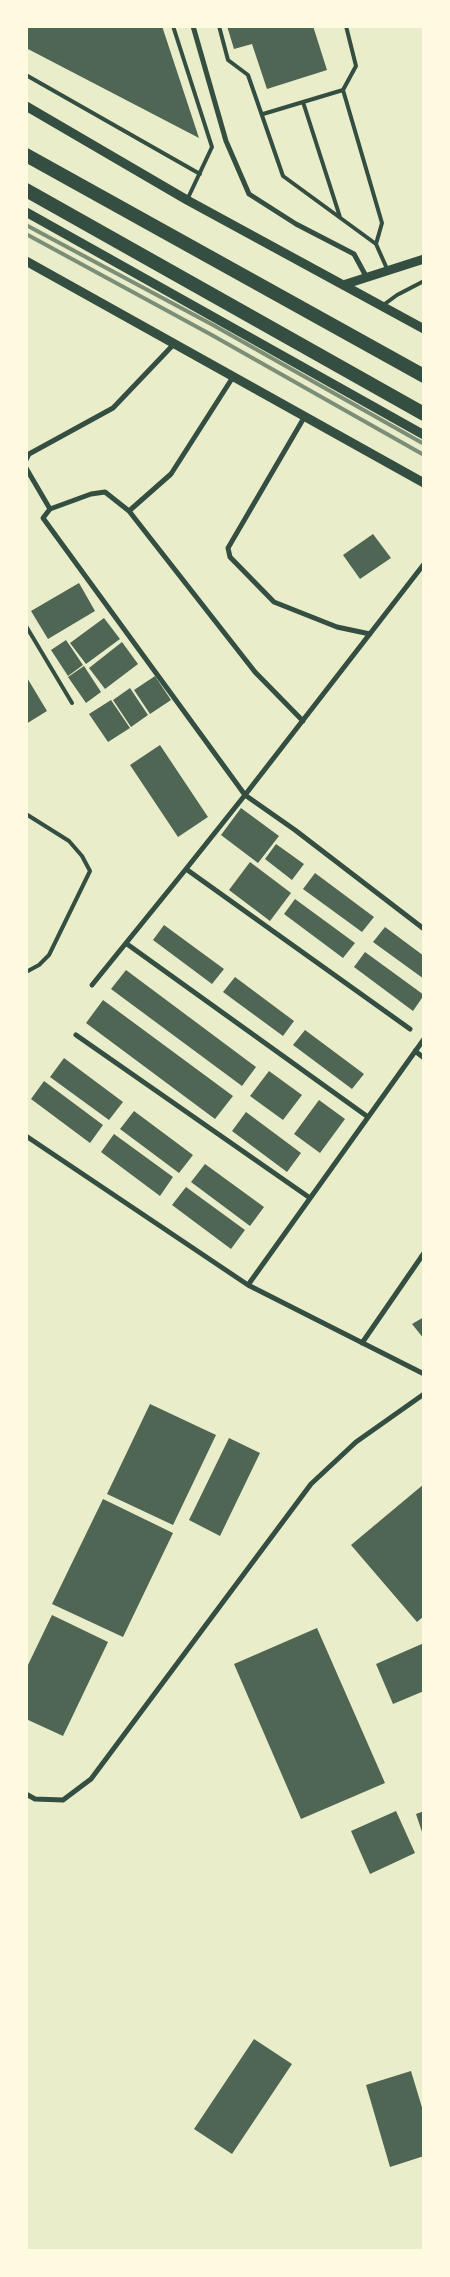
<!DOCTYPE html>
<style>
body{margin:0}
#map{position:relative;width:450px;height:2277px;overflow:hidden;background:#e9edc9;font-family:"Fira Sans Condensed",sans-serif}
canvas{display:block}
.frame{position:absolute;inset:0;border:28px solid #fefae0;pointer-events:none}
</style>
<div id="map">
<canvas width="450" height="2277"></canvas>
<div class="frame"></div>
</div>
<script>
const context = document.querySelector('canvas').getContext('2d');
context.lineJoin = 'round';
function fill(path, color) {
  context.fillStyle = color;
  context.fill(path, 'evenodd');
}
function toPath(rows) {
  const path = new Path2D();
  for (const r of rows) {
    path.moveTo(r[0], r[1]);
    for (let i = 2; i < r.length; i += 2) path.lineTo(r[i], r[i + 1]);
  }
  return path;
}
function trace(path, color, width, dash) {
  context.strokeStyle = color;
  context.lineWidth = width;
  context.lineCap = dash ? 'butt' : 'round';
  context.setLineDash(dash || []);
  context.stroke(path);
}
const building = toPath([
 [26,26,162,26,199,138,26,48],
 [227,26,313,26,327,70,267,89,252,44,234,49],
 [373,534,391,558,360,579,343,555],
 [79,583,95,611,48,639,31,611],
 [104,618,120,639,86,664,70,643],
 [66,640,83,665,68,676,51,650],
 [122,642,138,664,105,689,89,668],
 [84,666,101,692,86,703,68,677],
 [26,676,47,711,26,724],
 [155,676,171,700,150,714,134,690],
 [130,688,148,715,131,727,113,700],
 [111,700,130,728,108,742,89,714],
 [160,745,208,817,178,837,130,765],
 [241,808,279,836,258,863,221,835],
 [276,844,304,864,292,880,265,859],
 [250,862,291,893,270,921,229,890],
 [315,873,374,917,362,932,303,889],
 [295,899,355,943,343,958,284,914],
 [164,925,224,969,212,984,153,940],
 [385,927,424,956,424,979,373,942],
 [365,952,424,995,413,1011,354,967],
 [126,970,256,1067,242,1086,111,989],
 [235,977,294,1021,283,1036,223,992],
 [103,1000,233,1096,215,1119,86,1023],
 [305,1030,364,1074,352,1089,293,1045],
 [64,1058,123,1102,109,1120,50,1077],
 [269,1071,302,1095,283,1120,250,1096],
 [44,1081,103,1125,90,1143,31,1099],
 [319,1100,345,1119,320,1153,294,1134],
 [134,1111,193,1155,179,1173,120,1129],
 [246,1112,301,1153,287,1172,232,1131],
 [114,1134,173,1177,160,1196,101,1152],
 [205,1164,264,1207,250,1226,191,1182],
 [186,1187,245,1230,231,1249,172,1205],
 [424,1317,424,1339,412,1324],
 [150,1404,216,1435,173,1525,107,1494],
 [229,1438,260,1453,220,1536,189,1520],
 [424,1484,424,1616,417,1622,351,1545],
 [103,1499,173,1533,123,1637,52,1604],
 [52,1615,108,1642,63,1736,26,1719,26,1669],
 [317,1628,385,1783,301,1819,234,1664],
 [424,1643,424,1691,393,1704,376,1664],
 [396,1811,415,1853,370,1874,351,1831],
 [424,1811,424,1835,423,1835,416,1814],
 [254,2039,292,2064,232,2154,194,2129],
 [411,2071,424,2114,424,2156,390,2167,366,2085]
]);
const service = toPath([
 [173,26,212,147,187,200],
 [219,26,228,60,248,75,283,176,376,244,388,271],
 [346,26,356,66,343,90,382,223,376,244],
 [26,75,200,174],
 [303,102,340,217],
 [263,114,343,90],
 [382,306,397,295,424,281],
 [26,626,72,703],
 [26,814,69,841,82,856,90,871,49,955,39,965,26,972]
]);
const minor = toPath([
 [193,26,226,141,249,194,296,224,354,254,367,278],
 [305,416,228,548,230,557,274,602,337,627,370,634],
 [26,460,29,454,113,408,174,344],
 [26,468,50,509],
 [129,511,171,474,233,377],
 [424,564,245,795,295,830,424,929],
 [186,869,245,795,43,518,50,509,91,494,105,492,129,511,255,672,303,721],
 [127,944,368,1117],
 [92,985,186,869,410,1029],
 [76,1035,310,1198],
 [415,1051,424,1058],
 [26,1136,248,1285,424,1039],
 [248,1285,424,1374],
 [362,1343,424,1253],
 [26,1794,35,1799,63,1800,91,1779,311,1484,356,1442,424,1394]
]);
const tertiary = toPath([
 [26,106,187,200,424,329],
 [26,212,424,435],
 [26,261,424,483],
 [343,285,424,259]
]);
const trunk = toPath([
 [26,155,424,376],
 [26,190,424,414]
]);
const rail = toPath([
 [26,225,213,325,424,444],
 [26,234,210,334,424,455]
]);
fill(building, '#4f6655');
trace(service, '#344e41', 4);
trace(minor, '#344e41', 5);
trace(tertiary, '#344e41', 9);
trace(trunk, '#344e41', 14);
trace(rail, '#7c8e77', 4);
</script>
